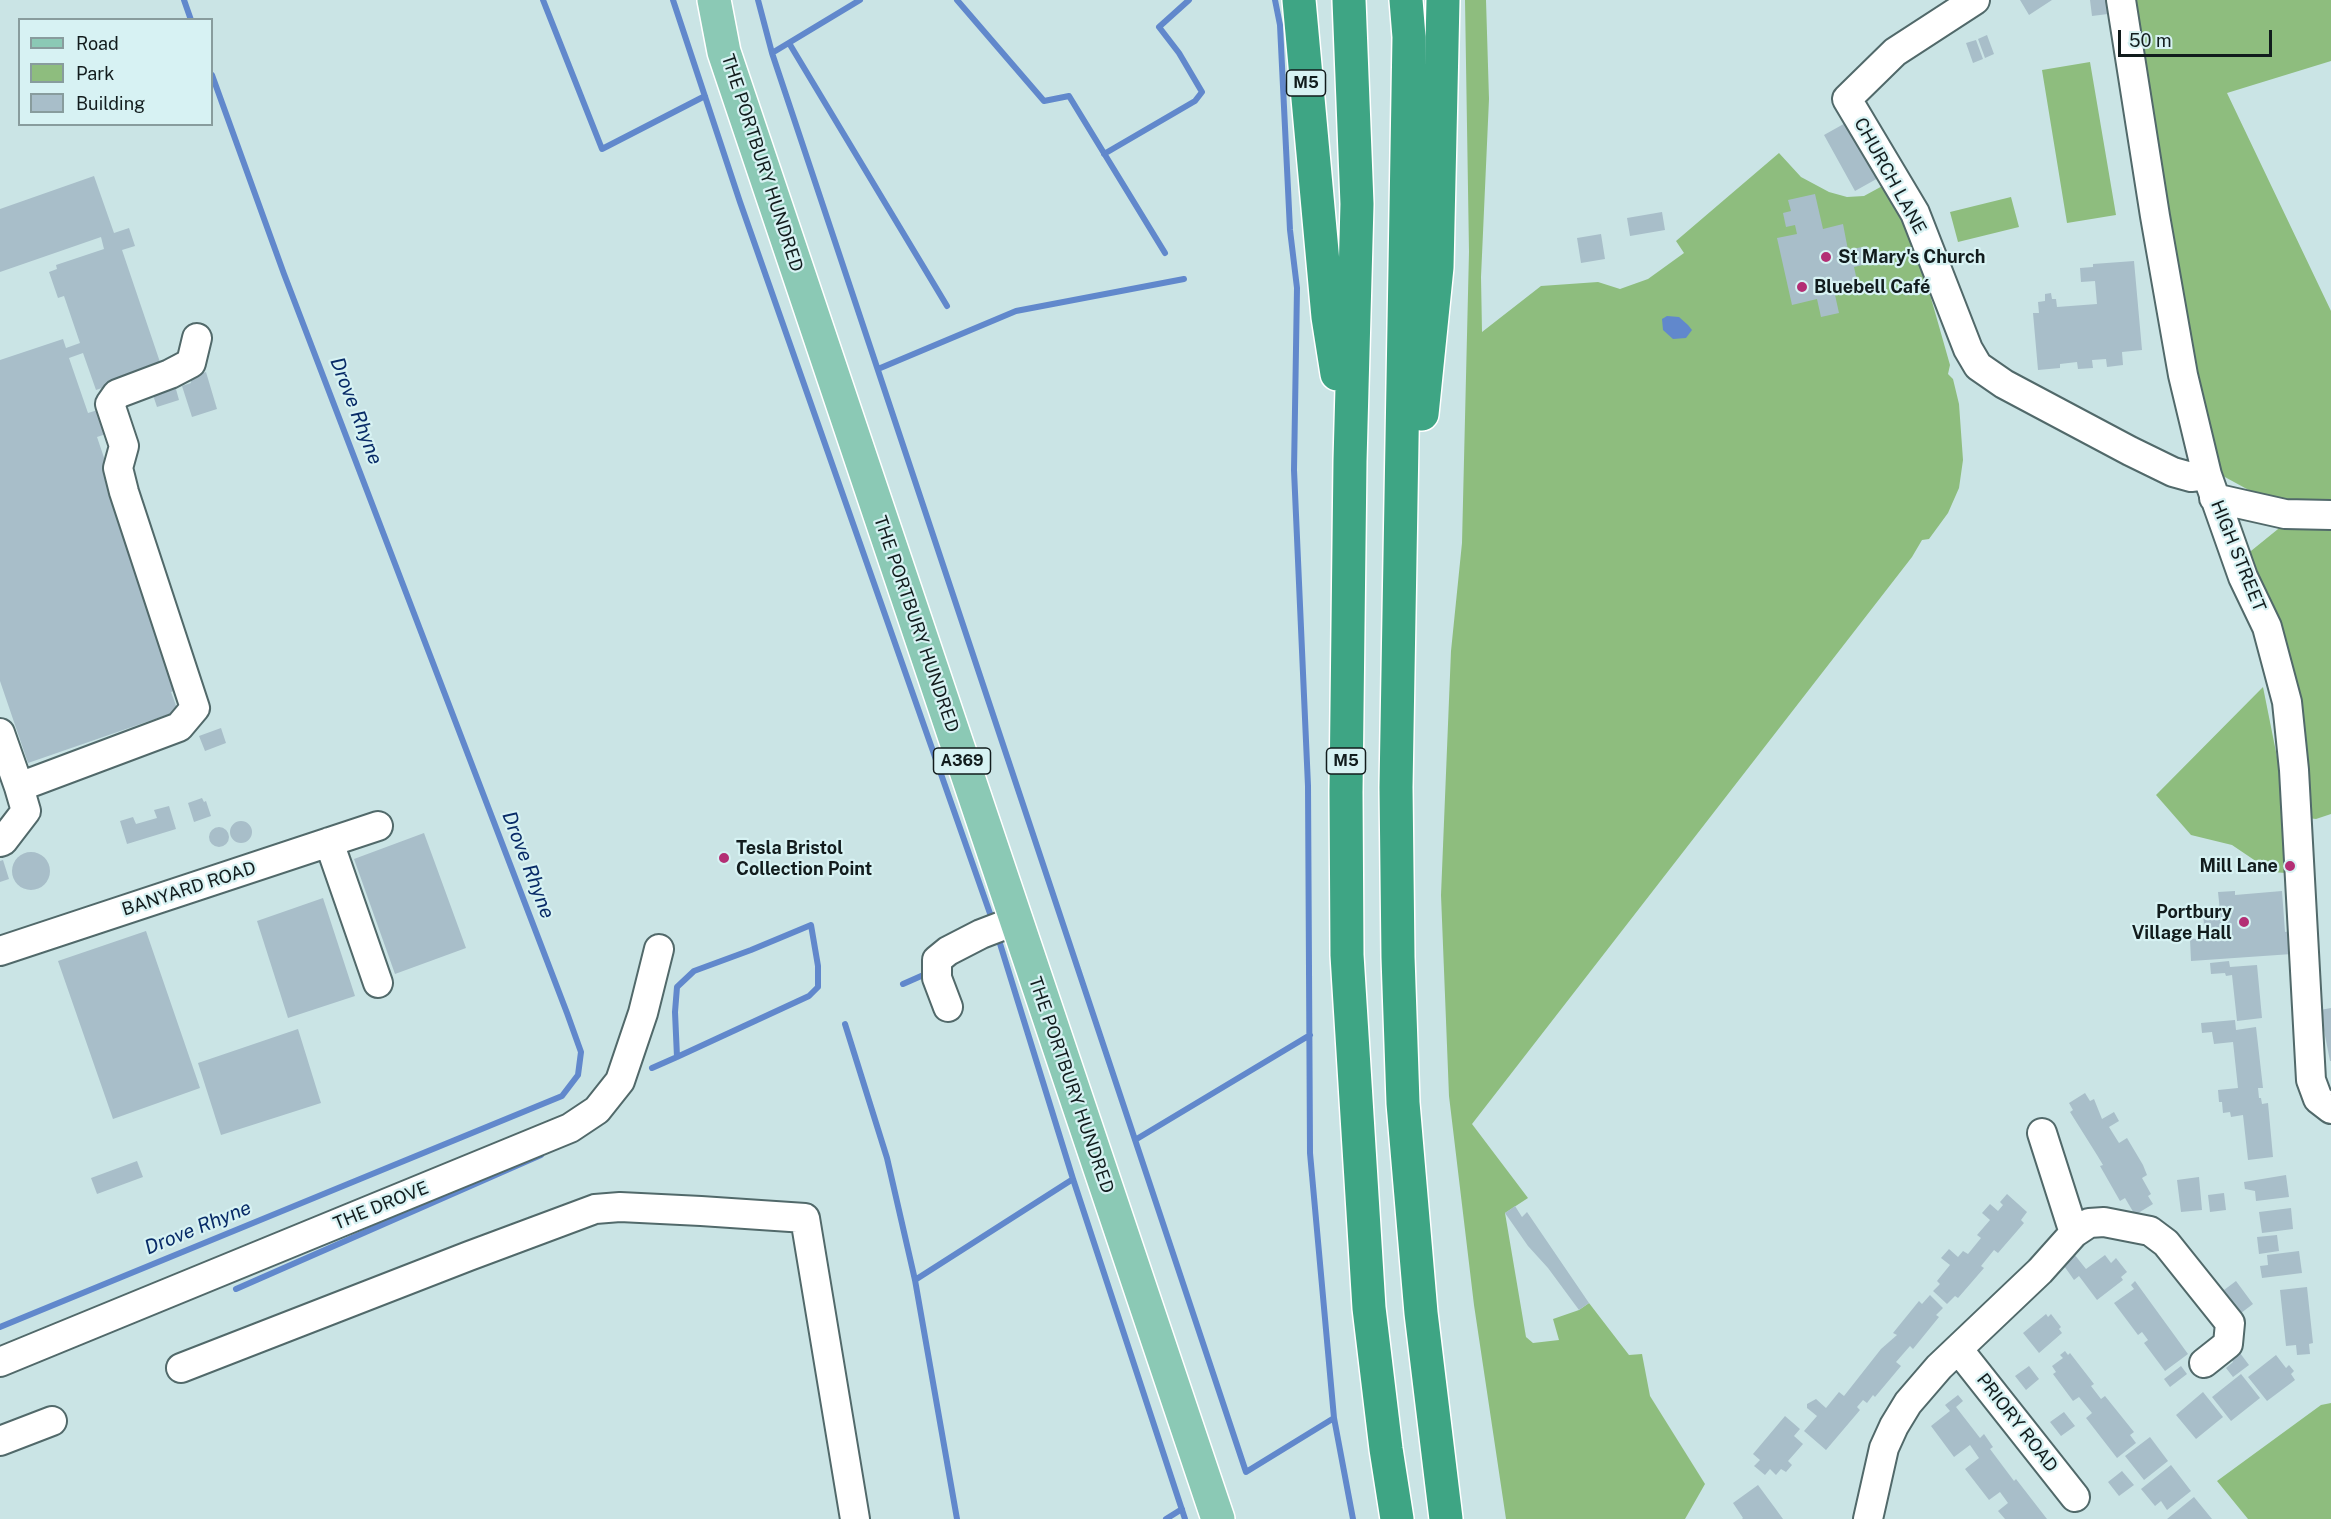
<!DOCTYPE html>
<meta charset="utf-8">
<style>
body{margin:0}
#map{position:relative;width:2331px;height:1519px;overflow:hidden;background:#cae4e5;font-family:"Public Sans",sans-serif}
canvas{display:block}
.legend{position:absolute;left:18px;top:18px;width:195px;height:108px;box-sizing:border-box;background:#d7f2f3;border:2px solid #889c9d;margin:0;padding:8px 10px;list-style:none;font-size:18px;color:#121c1d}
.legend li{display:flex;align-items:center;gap:12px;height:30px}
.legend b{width:30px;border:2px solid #889c9d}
.scale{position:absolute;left:2118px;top:30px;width:154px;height:27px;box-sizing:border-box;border:3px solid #121c1d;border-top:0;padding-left:8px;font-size:18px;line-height:21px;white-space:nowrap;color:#121c1d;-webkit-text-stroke:4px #d7f2f3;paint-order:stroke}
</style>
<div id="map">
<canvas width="2331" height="1519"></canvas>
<ul class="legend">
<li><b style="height:8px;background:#8bc9b5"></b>Road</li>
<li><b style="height:16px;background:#8ebd7e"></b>Park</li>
<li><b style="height:16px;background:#a8bec9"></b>Building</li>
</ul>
<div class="scale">50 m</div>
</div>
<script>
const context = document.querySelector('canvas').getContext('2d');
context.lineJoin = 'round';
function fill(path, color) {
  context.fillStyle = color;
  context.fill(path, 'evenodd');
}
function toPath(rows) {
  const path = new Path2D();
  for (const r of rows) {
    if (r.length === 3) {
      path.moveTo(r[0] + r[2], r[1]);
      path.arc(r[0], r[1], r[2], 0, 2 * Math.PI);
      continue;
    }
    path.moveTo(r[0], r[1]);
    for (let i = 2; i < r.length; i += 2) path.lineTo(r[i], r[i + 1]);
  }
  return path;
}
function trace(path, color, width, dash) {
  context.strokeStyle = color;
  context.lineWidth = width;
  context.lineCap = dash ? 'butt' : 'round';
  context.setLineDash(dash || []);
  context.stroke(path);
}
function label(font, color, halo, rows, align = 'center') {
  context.font = font + ' "Public Sans",sans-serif';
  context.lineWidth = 4.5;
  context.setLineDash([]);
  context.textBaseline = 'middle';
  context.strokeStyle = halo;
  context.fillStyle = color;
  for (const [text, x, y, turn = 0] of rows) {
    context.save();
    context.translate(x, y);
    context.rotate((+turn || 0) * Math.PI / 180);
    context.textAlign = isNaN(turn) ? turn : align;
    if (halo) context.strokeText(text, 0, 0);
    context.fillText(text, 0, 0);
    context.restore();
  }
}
const green = toPath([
 [1465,0,1486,0,1489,99,1481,277,1482,332,1541,286,1598,282,1620,289,1648,279,1684,253,1676,241,1779,153,1801,177,1829,192,1847,197,1864,196,1886,184,1908,217,1950,365,1948,374,1953,379,1959,404,1963,460,1959,488,1948,513,1929,539,1922,540,1912,557,1472,1124,1528,1198,1505,1213,1526,1337,1533,1343,1559,1340,1553,1319,1579,1310,1589,1303,1629,1355,1642,1354,1650,1396,1705,1484,1685,1519,1506,1519,1474,1305,1449,1096,1441,895,1451,651,1462,543,1469,252],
 [2136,0,2331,0,2331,61,2227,93,2331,311,2331,504,2290,504,2256,494,2223,476,2190,341,2161,171],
 [2090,62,2116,215,2067,223,2042,70],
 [2011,197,2019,227,1958,242,1950,212],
 [2283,525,2331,528,2331,814,2316,819,2308,818,2246,555],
 [2263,687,2281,777,2286,873,2272,872,2232,845,2191,835,2156,795],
 [2331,1403,2331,1519,2248,1519,2217,1481,2321,1405]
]);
const water = toPath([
 [1667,316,1679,317,1688,325,1692,330,1686,338,1673,339,1663,330,1662,319]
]);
const stream = toPath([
 [184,0,191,20],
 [543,0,602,149,705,96],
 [673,0,740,202,993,922],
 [758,0,772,53,1246,1472,1334,1418],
 [957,0,1044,101,1069,96,1165,253],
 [1275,0,1280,25,1290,230,1297,288,1294,470,1308,786,1310,1153,1334,1418,1353,1519],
 [789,43,947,306],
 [772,53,860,0],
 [1104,154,1195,101,1202,92,1179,53,1159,27,1189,0],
 [878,369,1016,311,1184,279],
 [997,934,1073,1179,1185,1519],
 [903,984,928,973],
 [845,1024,887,1158,915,1280,957,1519],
 [652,1068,677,1057,809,996,818,987,818,966,811,925,751,950,694,971,677,987,675,1012,677,1057],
 [1135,1140,1310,1035],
 [915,1280,1073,1179],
 [236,1289,541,1155],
 [0,1327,562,1096,578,1075,581,1052,567,1013,284,274,212,75],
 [1166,1519,1182,1509]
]);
const building = toPath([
 [2020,0,2052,0,2029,15],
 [2090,0,2107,0,2108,14,2092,16],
 [1987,35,1994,54,1985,58,1978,39],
 [1976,40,1983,59,1973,63,1966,43],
 [1849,121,1880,177,1855,191,1824,135],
 [94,176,114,233,129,228,135,246,122,250,162,368,96,390,83,353,69,358,88,413,101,409,109,433,97,437,182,688,171,692,178,711,28,763,0,681,0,360,63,339,66,348,80,343,64,296,58,298,49,272,57,269,56,265,104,249,101,237,0,272,0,209],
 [1815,194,1823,229,1843,224,1848,250,1867,246,1871,263,1854,267,1859,290,1835,295,1839,313,1821,317,1817,299,1792,305,1777,238,1797,234,1795,225,1786,227,1783,213,1791,211,1788,200],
 [1662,212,1665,230,1630,236,1627,218],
 [1601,234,1605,259,1581,263,1577,238],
 [2134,261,2142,350,2122,352,2123,365,2107,367,2106,359,2092,360,2093,368,2078,369,2077,362,2060,364,2060,368,2038,370,2033,313,2039,313,2038,302,2045,301,2045,294,2051,293,2052,299,2056,299,2057,307,2097,304,2095,281,2081,282,2080,268,2093,267,2093,264],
 [206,372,217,409,192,417,182,386,191,383,190,377],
 [174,382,179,400,157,407,151,389],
 [221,728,226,743,205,751,199,736],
 [202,798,204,802,206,801,211,816,194,822,188,803],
 [169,806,176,829,127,844,120,821,133,817,136,824,157,818,154,810],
 [241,832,11],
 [219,837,10],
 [424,833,466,948,395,974,354,859],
 [31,871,19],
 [3,860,9,879,0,882,0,861],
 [2235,891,2235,895,2282,891,2285,932,2290,931,2292,954,2191,961,2190,939,2205,938,2203,912,2220,911,2218,892],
 [323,898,355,996,288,1018,257,921],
 [146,931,200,1088,113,1119,58,961],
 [2229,961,2230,967,2257,965,2262,1018,2237,1021,2232,975,2226,976,2225,973,2211,974,2210,963],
 [2331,1008,2331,1061,2330,1061,2320,1010],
 [2235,1020,2236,1030,2256,1027,2263,1088,2258,1088,2259,1098,2261,1098,2262,1104,2268,1103,2273,1157,2248,1160,2243,1115,2231,1117,2230,1112,2223,1113,2222,1102,2219,1102,2218,1090,2238,1088,2233,1042,2214,1044,2212,1032,2202,1033,2201,1023],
 [298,1029,321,1103,221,1135,198,1063],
 [2085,1093,2090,1101,2094,1099,2102,1119,2114,1112,2119,1121,2109,1127,2119,1143,2127,1138,2143,1165,2147,1175,2142,1178,2151,1194,2148,1196,2153,1204,2135,1215,2125,1198,2120,1201,2100,1166,2103,1165,2097,1155,2070,1112,2073,1110,2069,1103],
 [137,1161,143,1177,97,1194,91,1178],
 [2286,1175,2289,1197,2256,1201,2255,1191,2245,1189,2244,1182],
 [2199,1177,2202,1210,2181,1212,2177,1180],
 [2224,1193,2226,1210,2210,1212,2208,1195],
 [2007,1194,2027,1212,2021,1220,2024,1223,1998,1253,1994,1250,1981,1266,1984,1268,1958,1298,1955,1296,1947,1304,1933,1291,1940,1284,1937,1281,1950,1265,1941,1258,1949,1249,1958,1257,1963,1251,1968,1254,1981,1238,1977,1235,1990,1220,1982,1213,1990,1204,1998,1211,2003,1205,2000,1202],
 [1515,1206,1522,1217,1527,1212,1589,1303,1579,1310,1548,1268,1528,1246,1505,1213],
 [2291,1208,2293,1229,2262,1233,2259,1212],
 [2277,1235,2279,1251,2259,1254,2257,1237],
 [2299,1251,2302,1273,2262,1278,2260,1266,2268,1265,2267,1255],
 [2074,1254,2086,1269,2105,1255,2111,1263,2116,1258,2127,1272,2121,1277,2123,1280,2097,1300,2079,1276,2074,1280,2062,1263],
 [2135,1281,2188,1354,2165,1371,2144,1343,2148,1340,2142,1332,2138,1335,2114,1303,2134,1289,2131,1285],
 [2236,1281,2253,1304,2241,1313,2224,1290],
 [2307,1287,2313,1343,2309,1344,2310,1354,2297,1355,2296,1345,2286,1346,2280,1290],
 [1930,1295,1943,1308,1936,1315,1939,1317,1913,1349,1910,1346,1896,1362,1901,1366,1875,1397,1873,1395,1867,1403,1863,1400,1857,1407,1860,1410,1826,1450,1804,1431,1817,1416,1807,1408,1807,1404,1816,1399,1826,1408,1839,1392,1844,1396,1881,1349,1897,1335,1893,1333,1919,1301,1922,1304],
 [2046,1314,2048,1317,2051,1314,2061,1327,2059,1329,2062,1333,2039,1353,2023,1333],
 [2065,1351,2068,1355,2070,1353,2094,1384,2091,1386,2101,1399,2105,1396,2134,1432,2130,1435,2136,1443,2117,1458,2086,1418,2092,1413,2079,1397,2073,1401,2053,1374,2056,1372,2052,1366,2063,1358,2060,1355],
 [2240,1353,2249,1365,2233,1377,2226,1368,2233,1362,2231,1359],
 [2276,1355,2286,1368,2289,1365,2294,1371,2291,1374,2295,1380,2267,1401,2248,1377],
 [2029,1366,2039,1379,2026,1390,2015,1376],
 [2181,1366,2187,1374,2170,1387,2164,1379],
 [2241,1374,2260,1398,2231,1421,2212,1397],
 [2203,1392,2223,1417,2196,1439,2176,1415],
 [1958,1395,1963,1401,1956,1407,1980,1438,1984,1434,1993,1447,1990,1449,2014,1481,2016,1479,2047,1519,2005,1519,1998,1511,2008,1503,2000,1492,1989,1500,1965,1469,1979,1458,1970,1445,1954,1457,1931,1426,1950,1411,1945,1405],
 [2064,1412,2075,1426,2061,1436,2050,1422],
 [1785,1416,1800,1429,1794,1436,1803,1444,1788,1461,1792,1465,1786,1472,1781,1469,1776,1475,1770,1469,1765,1475,1754,1466,1760,1460,1753,1454],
 [2150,1437,2168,1461,2144,1480,2125,1456],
 [2171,1465,2191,1491,2167,1510,2161,1501,2155,1506,2141,1489],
 [2122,1471,2134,1485,2119,1496,2108,1482],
 [1758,1485,1775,1508,1783,1519,1742,1519,1743,1518,1733,1503],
 [2194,1497,2212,1519,2167,1519]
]);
const minor = toPath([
 [1975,0,1895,52,1847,99,1915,213,1968,349,1978,366,2004,384,2130,451,2173,472,2191,477,2207,475],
 [2121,0,2155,216,2183,375,2207,475,2243,577,2267,627,2287,702,2294,770,2311,1080,2318,1099,2331,1109],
 [2214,498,2285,514,2331,515],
 [0,733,19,787,179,727,195,708,124,492,118,468,124,446,110,404,117,394,170,374,191,363,197,338],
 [0,842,3,841,26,811,19,787],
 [329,842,378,983],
 [0,951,378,826],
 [948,1007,937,978,937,960,948,951,981,934,1015,921],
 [2074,1233,2089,1223,2104,1222,2150,1231,2166,1243,2230,1323,2228,1344,2204,1363],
 [1958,1349,2075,1497],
 [0,1362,570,1128,597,1110,620,1081,643,1013,659,949],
 [181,1368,469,1256,595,1209,620,1207,701,1211,805,1218,855,1519],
 [0,1441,52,1421],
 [1868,1519,1884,1448,1894,1426,1908,1403,1939,1367,2040,1271,2074,1233,2042,1133]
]);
const major = toPath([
 [714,0,724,52,1218,1519]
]);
const highway = toPath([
 [1299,0,1328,317,1337,374],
 [1349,0,1357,204,1350,461,1346,792,1347,955,1369,1308,1386,1449,1397,1519],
 [1406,0,1409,37,1396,787,1398,957,1403,1103,1421,1313,1446,1519],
 [1422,414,1437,267,1443,0]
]);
const markers = [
 [1826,257,6,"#b32e74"],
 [1802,287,6,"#b32e74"],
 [724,858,6,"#b32e74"],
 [2290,866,6,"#b32e74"],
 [2244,922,6,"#b32e74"]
];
const shields = [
 [1306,83,39],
 [962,761,57],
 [1346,761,39]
];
const shieldNames = [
 ["M5",1306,83],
 ["A369",962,761],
 ["M5",1346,761]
];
const streetNames = [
 ["THE PORTBURY HUNDRED",762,163,72],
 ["CHURCH LANE",1890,176,61],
 ["HIGH STREET",2238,556,68],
 ["THE PORTBURY HUNDRED",916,624,71],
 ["BANYARD ROAD",189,889,-18],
 ["THE PORTBURY HUNDRED",1071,1085,71],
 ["THE DROVE",381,1206,-22],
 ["PRIORY ROAD",2017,1423,52]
];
const poiNames = [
 ["St Mary's Church",1838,257],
 ["Bluebell Café",1814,287],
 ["Tesla Bristol",736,848],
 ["Collection Point",736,869],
 ["Mill Lane",2278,866,"right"],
 ["Portbury",2232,912,"right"],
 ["Village Hall",2232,933,"right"]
];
const waterNames = [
 ["Drove Rhyne",356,411,69],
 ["Drove Rhyne",528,865,69],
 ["Drove Rhyne",198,1228,-22]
];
fill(green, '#8ebd7e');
fill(water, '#6188cc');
trace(stream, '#6188cc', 6);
fill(building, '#a8bec9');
trace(minor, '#51696a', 32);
trace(major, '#fff', 36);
trace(highway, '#fff', 36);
trace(minor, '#fff', 28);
trace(major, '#8bc9b5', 33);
trace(highway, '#3ea584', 33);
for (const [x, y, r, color] of markers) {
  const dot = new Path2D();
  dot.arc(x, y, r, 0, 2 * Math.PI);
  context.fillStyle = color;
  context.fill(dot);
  trace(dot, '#d7f2f3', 2);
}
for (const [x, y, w] of shields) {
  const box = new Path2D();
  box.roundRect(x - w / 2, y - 13, w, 26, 4.5);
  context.fillStyle = '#d7f2f3';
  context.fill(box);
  trace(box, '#121c1d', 1.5);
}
label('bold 16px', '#121c1d', null, shieldNames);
label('18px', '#121c1d', '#d7f2f3', streetNames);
label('bold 18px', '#121c1d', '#d7f2f3', poiNames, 'left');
label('italic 20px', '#082b67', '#d7f2f3', waterNames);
</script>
